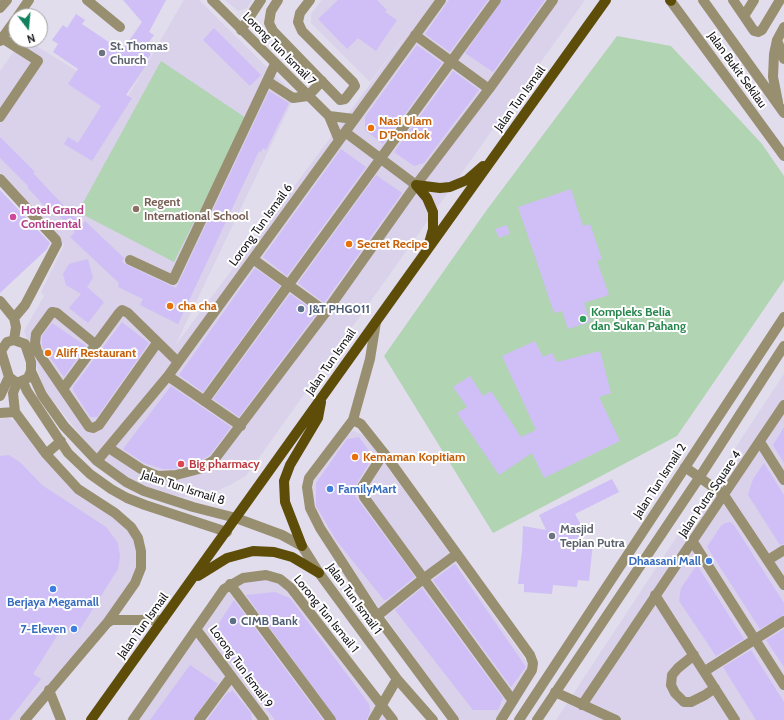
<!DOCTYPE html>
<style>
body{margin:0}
#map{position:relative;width:784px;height:720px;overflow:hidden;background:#e1dded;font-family:Cabin,sans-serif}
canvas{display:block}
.north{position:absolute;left:8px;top:8px;width:40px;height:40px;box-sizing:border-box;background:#fff;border:1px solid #a2a1a3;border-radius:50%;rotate:164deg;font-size:11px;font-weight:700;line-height:16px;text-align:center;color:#16151a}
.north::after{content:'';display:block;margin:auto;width:14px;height:18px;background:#12805d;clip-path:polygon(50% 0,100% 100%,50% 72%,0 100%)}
</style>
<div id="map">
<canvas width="784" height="720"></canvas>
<div class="north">N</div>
</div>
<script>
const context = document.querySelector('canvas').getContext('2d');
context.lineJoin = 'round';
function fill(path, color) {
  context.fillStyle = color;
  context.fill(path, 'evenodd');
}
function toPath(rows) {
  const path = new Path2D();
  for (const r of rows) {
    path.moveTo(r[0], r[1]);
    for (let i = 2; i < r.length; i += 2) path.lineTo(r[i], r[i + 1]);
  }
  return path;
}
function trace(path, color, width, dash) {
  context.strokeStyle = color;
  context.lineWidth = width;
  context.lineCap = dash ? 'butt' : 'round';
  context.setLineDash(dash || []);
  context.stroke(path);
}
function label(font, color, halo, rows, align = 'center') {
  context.font = font + ' Cabin,sans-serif';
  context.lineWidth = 4;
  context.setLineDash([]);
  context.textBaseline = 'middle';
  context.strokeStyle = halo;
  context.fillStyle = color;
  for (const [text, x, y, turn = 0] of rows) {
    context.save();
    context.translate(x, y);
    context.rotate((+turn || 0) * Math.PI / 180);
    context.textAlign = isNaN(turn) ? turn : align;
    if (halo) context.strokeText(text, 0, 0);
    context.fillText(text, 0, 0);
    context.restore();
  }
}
const built = toPath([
 [184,0,199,0,295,95,175,346,351,110,414,24,370,82,311,23,311,14,322,0,585,0,246,476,230,485,209,494,184,497,162,494,139,486,116,471,91,448,45,391,24,331,44,296,41,292,64,245,0,173,0,71,22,40,27,40,77,71,107,83,128,96],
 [225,0,252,0,247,8,238,11],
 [784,374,784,720,556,720],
 [8,418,16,422,42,458,76,489,133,533,139,551,134,583,23,720,0,720,0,419],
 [355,431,366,437,530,666,496,720,460,720,457,718,321,526,314,509,312,490,315,478,348,432],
 [279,577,394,720,126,720,223,587,229,582]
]);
const green = toPath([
 [617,36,671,46,762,144,784,176,784,280,677,436,493,533,384,356,486,211],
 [161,61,246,118,174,262,78,212]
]);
const building = toPath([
 [123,0,166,0,149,32,154,35,149,42,153,44,148,51,151,54,147,60,149,61,126,95,132,98,92,161,64,144,68,137,78,143,101,106,68,84,78,69,53,52,58,44,52,40,63,25,67,28,76,14,85,20,82,24,122,51,142,22],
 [338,0,377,0,387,10,385,12,397,20,376,51,358,38,347,49,318,19],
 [449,0,488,0,450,52,425,34],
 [502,0,545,0,493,72,465,53],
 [214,28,261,75,250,86,203,40],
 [417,45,442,63,383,144,365,130,365,117],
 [453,71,479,90,424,163,414,166,394,152],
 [269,91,289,103,266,150,263,148,261,152,259,151,178,324,140,305,143,299,118,287,119,283,70,237,75,232,52,208,49,211,27,187,28,186,0,158,0,137,35,172,33,173,82,225,85,221,124,258,122,262,125,264,176,288],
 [341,149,366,167,287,276,263,257],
 [376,175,402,193,324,303,298,283],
 [571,189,583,226,590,224,602,259,597,261,609,295,584,303,590,322,568,329,562,311,554,313,518,207],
 [0,190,50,243,47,249,0,293],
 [507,225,510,234,499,238,495,229],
 [88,259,93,278,87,287,104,302,88,323,69,308,81,294,66,285,63,274,69,264],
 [255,268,280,286,203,392,179,375],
 [290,294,317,313,239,417,213,399],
 [122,322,149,343,97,417,90,417,73,390,73,387],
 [52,323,86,346,64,377,43,348,42,344,42,336],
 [535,341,543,357,552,353,557,362,600,351,611,393,599,397,620,441,544,478,532,453,499,475,457,413,467,407,453,387,470,376,483,396,491,391,521,437,536,430,502,356],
 [171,386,231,427,210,455,196,463,175,469,163,469,144,463,123,449],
 [784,427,784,463,773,445],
 [359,437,373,457,357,483,355,496,415,577,386,600,384,600,336,540,316,506,316,483,347,439],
 [9,455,21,463,42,485,106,527,118,543,120,557,118,569,77,634,62,628,33,674,41,679,9,720,0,720,0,456],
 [764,463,784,495,784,544,780,545,748,495,753,479],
 [612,479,619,492,575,514,581,525,579,536,583,537,583,542,593,543,589,581,578,580,577,587,553,585,552,594,524,592,524,584,518,584,522,551,523,526,546,530,539,515],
 [730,522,734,525,784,603,784,615,760,629,707,547,721,526,725,523],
 [455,564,526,667,511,687,433,580],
 [697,565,744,639,716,656,679,601,681,588],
 [422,588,503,698,498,710,473,710,395,610],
 [275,592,290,598,369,704,370,711,367,720,337,720,246,595],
 [234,600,323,720,275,720,217,643,215,629],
 [784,629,784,667,766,640],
 [751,650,784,702,784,720,756,720,723,667],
 [190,665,218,684,193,720,150,720],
 [232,690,251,713,252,720,207,720,228,692,230,693]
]);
const minor = toPath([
 [87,0,120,27],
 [212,0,329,116,339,140],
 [278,0,271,11,269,23,273,31,340,100,345,99,355,86,353,82,302,31,298,22,300,13,310,0],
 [670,0,784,156],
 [703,0,784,113],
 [733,0,754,31,758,32,762,30,780,0],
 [0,8,7,0],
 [18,16,29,0],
 [744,16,754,0],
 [241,30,261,0],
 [415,35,489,89],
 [777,40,784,59],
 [0,41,16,19],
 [267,81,293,98,308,96,322,81],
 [778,102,773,77,774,54,777,40,784,27],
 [329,116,354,119],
 [0,117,38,61,2,38],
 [345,132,416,185],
 [0,179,56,240,57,244,25,305,14,318],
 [253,259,326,312],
 [130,260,173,280,275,64],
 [0,301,14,318,16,327,14,340],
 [376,322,370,359,353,420,309,478,307,487,310,508,320,528,377,616,454,720],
 [14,340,25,344,31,362,31,371,28,378,17,383,9,377,1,351,7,342,14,340],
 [95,344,57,313,52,312,36,334,35,343,37,351,89,427,93,428,99,425,157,343],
 [31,371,42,395,64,426,97,461,126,482,144,491,193,507,236,518,282,535,302,546,319,573,397,679,433,720],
 [168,376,241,426],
 [23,382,27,391,68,453,90,474,111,489,127,498,145,505,227,532],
 [63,389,119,313,122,310,128,313,178,362],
 [0,396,9,377],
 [204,401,496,0],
 [15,412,13,393,17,383],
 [0,413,15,412,46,454,78,489,115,513,131,527,138,538,141,551,141,568,135,583,107,623,25,720],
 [353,420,361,424,384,453,530,655,533,663,532,670,501,720],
 [760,442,784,480],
 [109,448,141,469,158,476,176,475,199,469,214,460,326,312,416,185,489,89,553,0],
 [384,453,362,487,364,497,513,701],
 [46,454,61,441],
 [97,461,168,376,441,0],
 [685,467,724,495,784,585],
 [693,542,784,685],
 [768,560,784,550],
 [230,584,331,720],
 [655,595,735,720],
 [377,616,423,579,457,554],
 [107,623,112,620,163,620],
 [196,629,264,720],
 [694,655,678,668,672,675,671,685,675,693,684,702,691,702,705,695,715,688],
 [705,671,784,621],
 [49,690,61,720],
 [555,692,616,720],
 [582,705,784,405],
 [133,720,224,589,243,578,266,575,280,579,291,588,393,720],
 [199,720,231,677],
 [373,720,397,679],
 [519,720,784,317],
 [537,720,699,478,784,346]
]);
const major = toPath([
 [670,0,671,1],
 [416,185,440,188,450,187,467,180,483,166],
 [416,185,427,198,433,212,433,229,429,243],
 [302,546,285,502,284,481,290,465,318,418,321,402],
 [198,576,227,558,253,551,274,552,292,557,319,573],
 [91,720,606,0]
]);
const markers = [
 [102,53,4,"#6b7280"],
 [371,128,4,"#e8710a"],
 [136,209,4,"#8d6e63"],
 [13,217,4,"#d1479c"],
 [349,244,4,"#e8710a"],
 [170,306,4,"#e8710a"],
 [301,309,4,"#5c6f8a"],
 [583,319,4,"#2e9e5b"],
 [48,353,4,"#e8710a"],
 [355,457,4,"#e8710a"],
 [181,464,4,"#e0444e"],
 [330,489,4,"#3f7fe0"],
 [552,536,4,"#6b7280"],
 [709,561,4,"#3f7fe0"],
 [53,589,4,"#3f7fe0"],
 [233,621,4,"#5c6f8a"],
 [74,629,4,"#3f7fe0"]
];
const worshipNames = [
 ["St. Thomas",110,46],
 ["Church",110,60],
 ["Masjid",560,529],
 ["Tepian Putra",560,543]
];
const streetNames = [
 ["Lorong Tun Ismail 7",279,49,45],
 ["Jalan Bukit Sekilau",737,70,54],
 ["Jalan Tun Ismail",520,99,-54],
 ["Lorong Tun Ismail 6",261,225,-54],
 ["Jalan Tun Ismail",331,362,-55],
 ["Jalan Tun Ismail 2",660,481,-57],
 ["Jalan Tun Ismail 8",183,488,18],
 ["Jalan Putra Square 4",710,494,-56],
 ["Jalan Tun Ismail 1",354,599,54],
 ["Lorong Tun Ismail 1",326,614,51],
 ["Jalan Tun Ismail",143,626,-54],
 ["Lorong Tun Ismail 9",241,667,54]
];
const foodNames = [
 ["Nasi Ulam",379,121],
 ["D'Pondok",379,135],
 ["Secret Recipe",357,244],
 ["cha cha",178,306],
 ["Aliff Restaurant",56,353],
 ["Kemaman Kopitiam",363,457]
];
const educationNames = [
 ["Regent",144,202],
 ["International School",144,216]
];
const hotelNames = [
 ["Hotel Grand",21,210],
 ["Continental",21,224]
];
const serviceNames = [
 ["J&T PHG011",309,309],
 ["CIMB Bank",241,621]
];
const leisureNames = [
 ["Kompleks Belia",591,312],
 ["dan Sukan Pahang",591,326]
];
const healthNames = [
 ["Big pharmacy",189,464]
];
const shopNames = [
 ["FamilyMart",338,489,"left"],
 ["Dhaasani Mall",701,561],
 ["Berjaya Megamall",53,602,"center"],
 ["7-Eleven",66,629]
];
fill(built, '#d9d2ea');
fill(green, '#b1d4b2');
fill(building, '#cfbff6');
trace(minor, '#988f71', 10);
trace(major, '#5d4d09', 10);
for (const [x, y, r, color] of markers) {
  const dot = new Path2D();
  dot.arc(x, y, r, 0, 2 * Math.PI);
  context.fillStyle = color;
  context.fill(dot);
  trace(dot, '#fff', 1.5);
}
label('bold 12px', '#5b616d', '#fff', worshipNames, 'left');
label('12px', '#16151a', '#fff', streetNames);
label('bold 12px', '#c56008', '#fff', foodNames, 'left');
label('bold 12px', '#785e54', '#fff', educationNames, 'left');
label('bold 12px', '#b23c85', '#fff', hotelNames, 'left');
label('bold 12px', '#4e5e75', '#fff', serviceNames, 'left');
label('bold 12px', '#27864d', '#fff', leisureNames, 'left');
label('bold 12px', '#be3a42', '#fff', healthNames, 'left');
label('bold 12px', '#366cbe', '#fff', shopNames, 'right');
</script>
